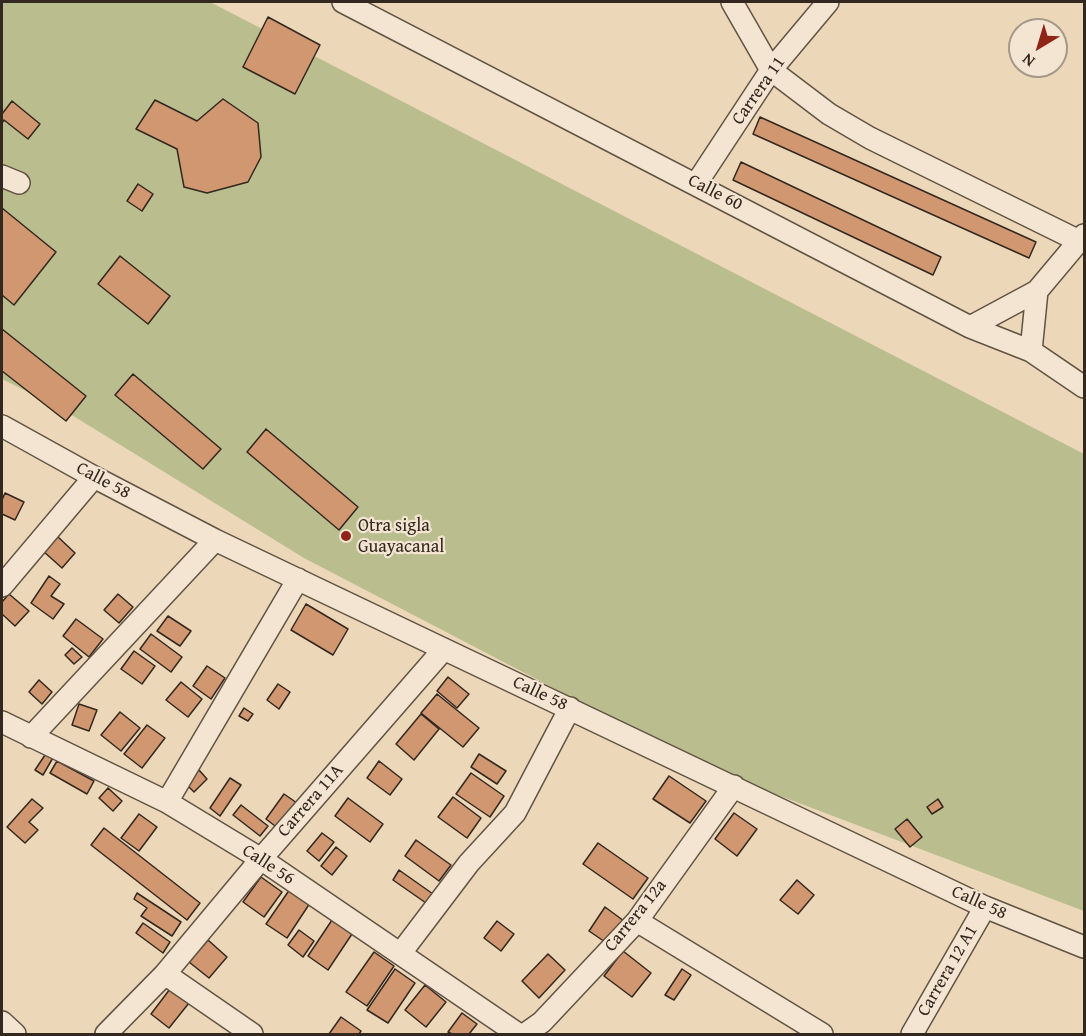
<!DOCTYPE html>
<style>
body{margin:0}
#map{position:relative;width:1086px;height:1036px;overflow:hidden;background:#ecd7b8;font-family:"Gentium Book Plus",serif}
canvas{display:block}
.frame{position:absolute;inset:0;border:3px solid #33281f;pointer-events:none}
.north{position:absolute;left:1008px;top:18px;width:60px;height:60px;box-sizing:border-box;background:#f3e5d1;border:2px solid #a6998a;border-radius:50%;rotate:218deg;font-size:16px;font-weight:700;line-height:24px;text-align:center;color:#33281f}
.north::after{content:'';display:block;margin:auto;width:21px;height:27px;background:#8f2418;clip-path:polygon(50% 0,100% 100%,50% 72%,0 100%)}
</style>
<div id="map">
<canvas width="1086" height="1036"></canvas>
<div class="frame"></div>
<div class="north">N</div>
</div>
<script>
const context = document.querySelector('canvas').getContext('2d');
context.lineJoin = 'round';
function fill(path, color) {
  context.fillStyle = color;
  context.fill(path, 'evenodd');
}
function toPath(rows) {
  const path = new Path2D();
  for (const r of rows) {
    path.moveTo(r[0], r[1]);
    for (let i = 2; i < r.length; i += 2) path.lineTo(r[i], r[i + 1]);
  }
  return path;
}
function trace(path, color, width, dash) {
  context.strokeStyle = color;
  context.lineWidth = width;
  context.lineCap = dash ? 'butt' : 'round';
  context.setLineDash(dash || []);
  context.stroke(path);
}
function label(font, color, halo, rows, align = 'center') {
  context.font = font + ' "Gentium Book Plus",serif';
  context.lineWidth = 4.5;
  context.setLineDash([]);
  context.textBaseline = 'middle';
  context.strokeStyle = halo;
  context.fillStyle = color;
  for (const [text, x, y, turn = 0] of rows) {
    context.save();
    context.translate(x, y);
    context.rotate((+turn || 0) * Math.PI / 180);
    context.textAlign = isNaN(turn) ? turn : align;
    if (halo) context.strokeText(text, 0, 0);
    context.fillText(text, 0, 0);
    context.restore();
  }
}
const green = toPath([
 [2,2,210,2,1084,454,1084,911,709,769,304,558,62,409,2,379]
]);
const building = toPath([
 [268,17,320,45,295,94,243,67,268,17],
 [223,99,258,123,261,157,248,182,207,193,184,187,177,149,136,129,155,100,197,121,223,99],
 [12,101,40,124,28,139,4,120,2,123,2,114,12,101],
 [760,117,1036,242,1029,258,753,134,760,117],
 [741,162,941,257,933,275,733,180,741,162],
 [138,184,153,194,142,211,127,201,138,184],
 [2,208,56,252,14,305,2,295,2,208],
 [120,256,170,296,148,324,98,284,120,256],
 [2,329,86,396,66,421,2,371,2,329],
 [133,374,221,449,203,469,115,395,133,374],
 [266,429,358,507,339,530,247,452,266,429],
 [5,493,24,502,15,520,2,514,2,500,5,493],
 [57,536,75,553,62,568,43,551,57,536],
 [49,576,60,584,51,596,64,604,53,619,31,603,49,576],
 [9,594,29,611,15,626,2,614,2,602,9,594],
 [118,594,133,607,119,623,104,610,118,594],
 [306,604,348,629,333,655,291,630,306,604],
 [168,616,191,631,180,646,157,631,168,616],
 [76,619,103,639,89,657,63,636,76,619],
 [151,634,182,657,171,672,140,649,151,634],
 [72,648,82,657,74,664,65,655,72,648],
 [134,651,155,666,142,684,121,669,134,651],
 [207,666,225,678,211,699,193,686,207,666],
 [448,677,469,694,457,708,437,691,448,677],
 [39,680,52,692,42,704,29,692,39,680],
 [181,682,202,699,188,717,166,700,181,682],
 [278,684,290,692,279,709,267,700,278,684],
 [437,694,479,728,463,747,421,713,437,694],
 [79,704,97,710,89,731,72,725,79,704],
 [244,708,253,714,248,721,239,716,244,708],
 [120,712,140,728,121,751,101,735,120,712],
 [421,714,439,729,414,760,396,744,421,714],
 [147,725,165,738,142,768,124,754,147,725],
 [47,752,54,756,43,775,35,770,47,752],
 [479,754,506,771,497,784,471,767,479,754],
 [57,761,94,781,87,794,50,773,57,761],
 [379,761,402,779,390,795,367,778,379,761],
 [199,770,207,779,194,792,186,784,199,770],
 [471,773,504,796,490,817,456,794,471,773],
 [669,776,706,801,690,823,653,799,669,776],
 [230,778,241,785,220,816,210,808,230,778],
 [108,788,122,801,113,811,99,798,108,788],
 [284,794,297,803,279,829,266,819,284,794],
 [453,797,481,818,467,838,438,817,453,797],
 [348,798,383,824,370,842,335,816,348,798],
 [32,799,43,808,29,822,38,830,25,843,7,827,32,799],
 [938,799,943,807,932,814,927,807,938,799],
 [241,805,268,826,260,836,233,815,241,805],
 [734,813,757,829,737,856,715,839,734,813],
 [139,814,157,827,139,851,121,838,139,814],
 [907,819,922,837,910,847,895,829,907,819],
 [104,828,200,903,187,920,91,845,104,828],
 [322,833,334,842,319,861,307,851,322,833],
 [416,840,451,865,439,881,405,856,416,840],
 [598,843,648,878,633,899,583,864,598,843],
 [336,847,347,856,332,875,321,866,336,847],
 [399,870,433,894,426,903,393,880,399,870],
 [261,877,282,892,264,917,243,902,261,877],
 [797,880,814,895,798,914,780,900,797,880],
 [290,889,310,903,287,938,266,924,290,889],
 [137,893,181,922,172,936,141,916,147,908,134,899,137,893],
 [605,907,624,921,608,944,589,931,605,907],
 [332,920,352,934,328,970,308,956,332,920],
 [497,921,514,934,501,951,484,938,497,921],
 [143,923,170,942,163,953,136,933,143,923],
 [299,930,314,941,303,957,288,945,299,930],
 [208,940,227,957,209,978,189,962,208,940],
 [623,951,651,973,632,997,604,976,623,951],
 [374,952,394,966,367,1006,346,992,374,952],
 [548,954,565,970,539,998,522,981,548,954],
 [395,969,415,983,388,1023,367,1010,395,969],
 [682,969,691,975,674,1000,665,995,682,969],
 [425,985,446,1002,426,1027,405,1010,425,985],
 [170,989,189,1003,169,1028,151,1014,170,989],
 [462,1013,477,1024,469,1034,452,1034,448,1032,462,1013],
 [341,1017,361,1031,359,1034,329,1034,341,1017]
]);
const minor = toPath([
 [343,2,970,327,1031,351,1084,387],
 [732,2,771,70,829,114,870,138,1079,241],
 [2,176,19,183],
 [696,184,771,70,828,2],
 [970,327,1037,291,1084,235],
 [1031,351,1037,291],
 [2,426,94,477,215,540,985,907,1084,947],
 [2,586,94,477],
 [2,722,167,802,261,859,518,1034],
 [31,737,215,540],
 [167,802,298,579],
 [637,921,822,1034],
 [400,954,469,863,515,813,570,708],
 [165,974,252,1034],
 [2,1022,15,1034],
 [106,1034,165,974,261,859,444,649],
 [525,1034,542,1022,637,921,734,786],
 [912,1034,985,907]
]);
const markers = [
 [346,536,6,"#8f2418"]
];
const streetNames = [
 ["Carrera 11",759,91,-55],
 ["Calle 60",715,193,27],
 ["Calle 58",103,481,28],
 ["Calle 58",540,694,25],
 ["Carrera 11A",311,801,-49],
 ["Calle 56",268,865,33],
 ["Calle 58",979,903,24],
 ["Carrera 12a",636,916,-51],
 ["Carrera 12 A1",948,971,-60]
];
const poiNames = [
 ["Otra sigla",358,526],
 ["Guayacanal",358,547]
];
fill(green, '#babd8d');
fill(building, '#d09771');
trace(building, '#33281f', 1.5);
trace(minor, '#615445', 24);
trace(minor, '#f3e5d1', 21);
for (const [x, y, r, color] of markers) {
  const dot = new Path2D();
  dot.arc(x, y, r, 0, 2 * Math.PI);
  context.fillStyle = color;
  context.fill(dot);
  trace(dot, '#f3e5d1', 2);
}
label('18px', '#33281f', '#f3e5d1', streetNames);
label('18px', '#33281f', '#f3e5d1', poiNames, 'left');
</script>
